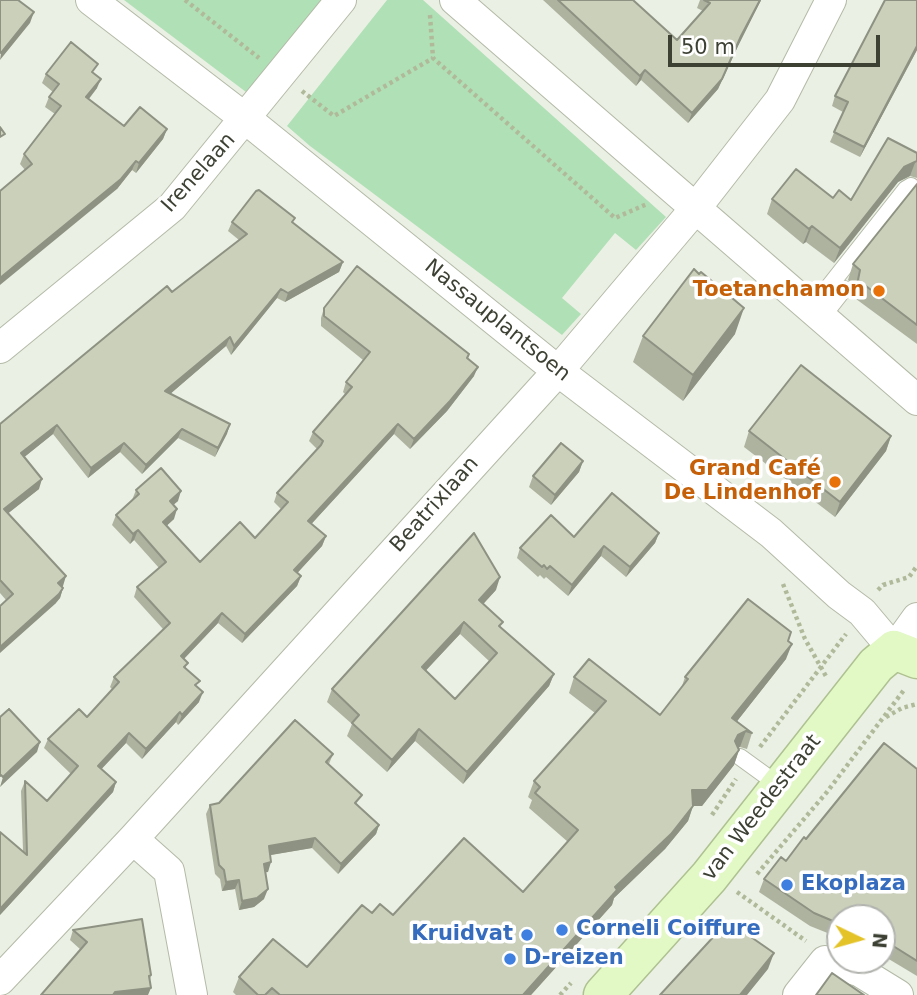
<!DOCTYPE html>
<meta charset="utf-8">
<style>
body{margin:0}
#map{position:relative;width:917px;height:995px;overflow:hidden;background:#ebf0e4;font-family:"DejaVu Sans",sans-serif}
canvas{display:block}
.north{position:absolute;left:826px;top:904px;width:70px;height:70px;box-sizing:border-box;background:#fff;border:2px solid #b1b3ae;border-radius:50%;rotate:95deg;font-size:19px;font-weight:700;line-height:28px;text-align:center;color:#3d4134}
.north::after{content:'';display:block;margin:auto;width:24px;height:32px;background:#e3c327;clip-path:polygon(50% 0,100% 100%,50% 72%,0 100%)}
.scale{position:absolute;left:668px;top:35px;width:212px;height:32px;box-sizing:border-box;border:4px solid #3d4134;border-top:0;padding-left:9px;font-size:21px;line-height:24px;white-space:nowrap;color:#3d4134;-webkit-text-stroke:5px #fff;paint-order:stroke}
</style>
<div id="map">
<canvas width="917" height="995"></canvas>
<div class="north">N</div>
<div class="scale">50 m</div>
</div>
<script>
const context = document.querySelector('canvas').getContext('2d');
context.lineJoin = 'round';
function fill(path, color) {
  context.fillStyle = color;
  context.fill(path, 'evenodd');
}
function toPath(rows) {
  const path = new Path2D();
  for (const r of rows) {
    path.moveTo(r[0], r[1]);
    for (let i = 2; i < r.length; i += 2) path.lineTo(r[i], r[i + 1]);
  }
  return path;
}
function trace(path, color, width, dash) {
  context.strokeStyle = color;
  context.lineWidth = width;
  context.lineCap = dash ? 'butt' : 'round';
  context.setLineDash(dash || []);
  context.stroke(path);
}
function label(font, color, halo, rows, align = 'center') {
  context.font = font + ' "DejaVu Sans",sans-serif';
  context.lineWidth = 7;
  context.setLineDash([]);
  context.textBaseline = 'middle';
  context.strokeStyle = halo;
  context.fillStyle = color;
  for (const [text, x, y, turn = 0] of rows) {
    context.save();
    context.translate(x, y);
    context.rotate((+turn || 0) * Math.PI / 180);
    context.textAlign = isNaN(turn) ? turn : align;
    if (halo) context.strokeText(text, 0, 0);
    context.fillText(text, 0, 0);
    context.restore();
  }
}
const green = toPath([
 [124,0,328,0,250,95],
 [387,0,423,0,666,217,636,250,615,233,562,298,581,314,562,335,310,146,287,126]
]);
const path = toPath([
 [185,0,259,58],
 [430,15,433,58,615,218,647,204],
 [302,91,334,116,433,58],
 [783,584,805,639,827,678],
 [878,590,883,585,909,577,917,566],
 [886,717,902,708,917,704],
 [760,747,846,634],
 [712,815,736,779],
 [757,874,827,792,904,690],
 [737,892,806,941],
 [560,995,571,983]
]);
const lane = toPath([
 [812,308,906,189,911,186],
 [822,317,844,289],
 [740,757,780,786]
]);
const street = toPath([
 [91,0,246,119,558,371,771,533,839,595,862,612,894,650,917,618],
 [455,0,917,400],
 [0,348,172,207,341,0],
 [133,839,169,871,192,995],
 [0,980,133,839,558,371,695,209,780,100,831,0],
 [798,995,825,961,859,971,898,995]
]);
const secondary = toPath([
 [603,995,709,877,876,665,894,650,917,659]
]);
const wall = toPath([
 [543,0,633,0,677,40,703,11,697,8,700,0,761,0,738,46,718,89,688,123,641,80,636,86],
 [917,0,917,50,860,157,830,142,843,112,832,106,835,96],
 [46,74,94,74,97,88,89,99,124,126,167,129,163,139,136,173,132,170,117,189,25,170,20,164,24,154,55,114,45,107,49,97,53,92,42,83],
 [917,153,917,178,910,176,898,182,834,263,806,242,803,244,767,214,772,199,833,198,851,200],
 [917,184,917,344,852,296,854,286,848,280,853,264],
 [232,222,293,223,343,262,339,272,285,302,277,298,231,355,226,346,170,394,230,424,215,457,178,438,142,474,120,452,88,478,53,434,24,457,39,489,8,513,63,586,62,587,63,588,60,598,55,604,6,600,0,593,0,424,239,240,228,231],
 [324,308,469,354,468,359,474,376,447,411,410,449,394,434,311,524,326,536,322,546,297,573,301,576,297,586,242,643,218,623,184,659,186,668,197,687,199,702,178,725,176,722,142,759,126,743,101,769,116,782,113,792,0,915,23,851,21,791,25,781,47,801,71,774,44,748,48,739,87,717,112,689,110,687,114,677,163,629,134,597,137,587,159,568,134,540,130,544,112,525,116,515,132,500,136,490,178,501,173,505,174,519,167,525,200,562,255,538,281,509,274,502,277,493,317,449,309,441,313,432,346,395,343,392,346,382,363,360,321,326,321,318],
 [735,334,683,401,633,362,643,336],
 [749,431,891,436,886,451,835,517,744,447],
 [583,461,579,472,551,505,529,487,533,476],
 [659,533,655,543,626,577,601,556,568,596,546,577,544,579,540,575,538,577,517,558,520,548,574,537],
 [496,590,483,604,501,628,554,674,549,686,463,784,415,741,387,772,347,736,352,724,327,702,332,689],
 [460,634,489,661,455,699,426,670],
 [788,641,786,659,737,721,752,733,747,749,740,747,738,747,739,750,734,765,702,806,693,806,688,821,665,849,614,898,612,905,531,995,236,995,233,992,239,977,307,967,372,913,393,915,523,892,568,842,529,808,532,800,528,797,534,781,595,713,569,693,574,677,660,715,681,689,685,677],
 [333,754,329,764,358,805,379,825,376,834,338,874,312,848,270,855,268,872,265,872,264,899,254,907,239,910,235,889,222,891,220,879,215,874,206,814,210,805,219,803],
 [917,769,917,976,882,955,882,918,840,918,840,938,810,926,759,892,764,879,786,861,806,839],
 [73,930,151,975,150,980,81,950,70,940]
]);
const shadedWall = toPath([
 [760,0,761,0,738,46,718,89,688,123,692,113,741,36],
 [34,12,30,23,0,60,1,53],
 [917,46,917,50,860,157,864,147],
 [645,70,641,80,636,86,640,76],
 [101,79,97,88,83,106,86,97],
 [167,129,163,139,136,173,139,163],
 [916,160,910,176,898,182,834,263,840,248,904,167],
 [136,161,132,170,117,189,0,285,0,278],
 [812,226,806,242,803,244,809,229],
 [343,262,339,272,285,302,288,293],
 [281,289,277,298,231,355,234,346],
 [744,308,735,334,683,401,693,375],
 [230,337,226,346,162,401,165,391],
 [478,367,474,376,447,411,410,449,414,439],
 [230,424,227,434,215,457,218,448],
 [398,424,394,434,305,531,308,521],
 [57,425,53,434,17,463,21,453],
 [182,429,178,438,142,474,146,465],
 [891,436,886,451,835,517,840,502],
 [124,443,120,452,88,478,91,468],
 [583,461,579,472,551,505,555,495],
 [42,479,39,489,1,519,4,509],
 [181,491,178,501,166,511,170,501],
 [177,509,174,519,160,532,163,522],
 [138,530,134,540,130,544,133,534],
 [659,533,655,543,626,577,630,567],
 [326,536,322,546,291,580,294,570],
 [604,546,601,556,568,596,572,585],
 [66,576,63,586,55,592,58,583],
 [301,576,297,586,242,643,245,634],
 [500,577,496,590,475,613,479,600],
 [63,588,60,598,55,604,0,653,0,647],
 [222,613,218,623,177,666,181,656],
 [464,622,460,634,418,679,422,667],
 [792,644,786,659,727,734,732,718],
 [554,674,549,686,463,784,467,772],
 [203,692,199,702,178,725,182,715],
 [180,712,176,722,142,759,146,749],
 [419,729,415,741,387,772,392,760],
 [746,731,740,747,732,750,738,735],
 [129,733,126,743,95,776,98,766],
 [40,742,37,752,0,787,3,777],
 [739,750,734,765,702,806,693,806,688,821,665,849,614,898,612,905,531,995,523,995,615,887,692,790],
 [116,782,113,792,0,915,0,909],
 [379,825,376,834,338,874,341,864],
 [315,838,312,848,265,856,269,846],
 [271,862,268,872,260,873,264,864],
 [239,880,235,889,222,891,226,882],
 [268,889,264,899,254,907,239,910,242,901],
 [774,953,768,969,747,995,740,995],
 [151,988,148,995,113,995,115,992]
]);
const building = toPath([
 [0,0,18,0,34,12,1,53,0,52,0,0],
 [558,0,633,0,677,40,710,3,704,0,760,0,741,36,722,79,692,113,645,70,640,76,558,0],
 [885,0,917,0,917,46,864,147,834,132,848,102,835,96,885,0],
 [71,42,98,64,92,72,101,79,86,97,124,126,140,107,167,129,139,163,136,161,121,179,0,278,0,191,32,164,24,154,61,106,49,97,59,84,46,74,71,42],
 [0,127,5,134,0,137,0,127],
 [888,138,917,153,917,161,904,167,840,248,812,226,809,229,772,199,796,169,833,198,839,190,851,200,888,138],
 [917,184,917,325,858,280,860,270,853,264,917,184],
 [259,190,295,218,292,222,343,262,288,293,281,289,234,346,230,337,165,391,230,424,218,448,182,429,146,465,124,443,91,468,57,425,21,453,42,479,4,509,66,576,58,583,63,588,59,594,0,647,0,606,13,594,0,580,0,424,167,286,172,292,247,234,232,222,256,191,259,190],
 [357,266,469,354,467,358,478,367,450,401,414,439,398,424,308,521,326,536,294,570,301,576,245,634,222,613,181,656,188,663,184,667,200,681,195,685,203,692,182,715,180,712,146,749,129,733,98,766,116,782,0,909,0,832,27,855,25,781,47,801,78,766,48,739,79,709,87,717,119,682,114,677,170,623,137,587,166,562,138,530,133,534,116,515,139,494,136,490,161,468,181,491,170,501,177,509,163,522,200,562,240,522,255,538,288,502,277,493,321,445,323,441,313,432,352,387,346,382,370,352,324,316,324,308,357,266],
 [694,269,699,274,701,272,744,308,693,375,643,336,694,269],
 [801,365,891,436,840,502,749,431,801,365],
 [561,443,583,461,555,495,533,476,561,443],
 [612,493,659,533,630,567,604,546,572,585,550,566,547,569,544,565,542,567,520,548,551,515,574,537,612,493],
 [474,533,500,577,479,600,503,622,499,626,554,674,467,772,419,729,392,760,352,723,359,715,332,689,474,533],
 [464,622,497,653,455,699,422,667,464,622],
 [748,599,791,632,788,641,792,644,732,718,752,733,746,731,738,735,735,741,739,750,707,790,692,790,693,806,671,834,615,887,617,890,523,995,280,995,272,988,265,995,258,995,239,977,273,939,307,967,362,905,372,913,380,904,393,915,464,838,523,892,578,830,535,793,540,787,534,781,606,701,574,677,589,659,660,715,688,679,685,677,748,599],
 [9,709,40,742,3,777,1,775,0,776,0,717,9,709],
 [295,720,333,754,326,762,362,795,355,803,379,825,341,864,315,838,269,846,271,862,264,864,268,889,257,898,242,901,239,880,226,882,224,870,219,865,210,805,219,803,295,720],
 [884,743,917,769,917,961,890,944,882,941,882,918,840,918,840,924,814,913,764,879,781,857,786,861,804,837,806,839,884,743],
 [142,919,151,975,149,976,151,988,115,992,113,995,41,995,87,942,73,930,142,919],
 [728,921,774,953,740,995,660,995,728,921],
 [832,973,864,995,816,995,832,973]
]);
const markers = [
 [879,291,7,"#e8710a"],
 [835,482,7,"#e8710a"],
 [787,885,7,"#3f7fe0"],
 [562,930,7,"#3f7fe0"],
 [527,935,7,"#3f7fe0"],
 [510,959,7,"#3f7fe0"]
];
const streetNames = [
 ["Irenelaan",199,173,-48],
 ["Nassauplantsoen",497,321,39],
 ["Beatrixlaan",435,505,-48],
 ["van Weedestraat",762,808,-52]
];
const foodNames = [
 ["Toetanchamon",865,291],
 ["Grand Café",821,470],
 ["De Lindenhof",821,494]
];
const shopNames = [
 ["Ekoplaza",801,885],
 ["Corneli Coiffure",576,930],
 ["Kruidvat",513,935,"right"],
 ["D-reizen",524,959]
];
fill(green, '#b0e0b6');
trace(lane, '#b3baa7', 18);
trace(street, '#b3baa7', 32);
trace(secondary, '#aec291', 41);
trace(path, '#b0ba9a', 4.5, [3.5, 3.5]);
trace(lane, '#fff', 16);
trace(street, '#fff', 30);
trace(secondary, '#e2f8c5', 38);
fill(wall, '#aeb3a0');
fill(shadedWall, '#8d9282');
fill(building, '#cad0ba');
trace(building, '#8d9282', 2);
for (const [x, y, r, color] of markers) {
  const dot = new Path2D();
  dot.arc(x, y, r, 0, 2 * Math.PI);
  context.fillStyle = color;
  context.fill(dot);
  trace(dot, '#fff', 2.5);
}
label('21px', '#3d4134', '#fff', streetNames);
label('bold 21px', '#c56008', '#fff', foodNames, 'right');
label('bold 21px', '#366cbe', '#fff', shopNames, 'left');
</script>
